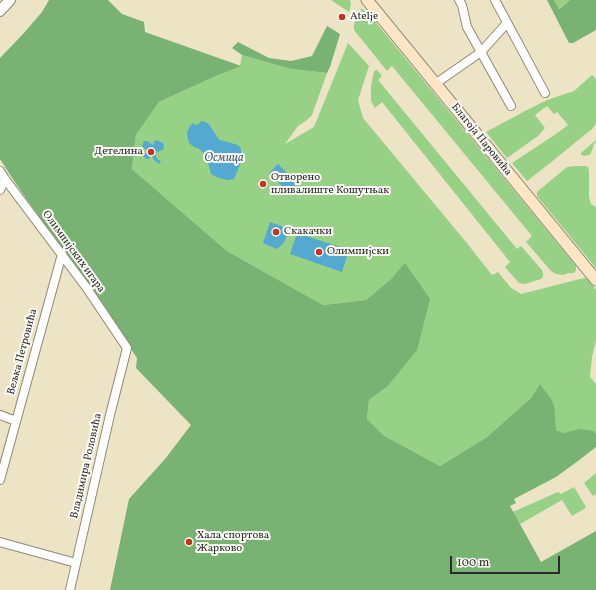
<!DOCTYPE html>
<meta charset="utf-8">
<style>
body{margin:0}
#map{position:relative;width:596px;height:590px;overflow:hidden;background:#ece4c5;font-family:Vollkorn,serif}
canvas{display:block}
.scale{position:absolute;left:450px;top:556px;width:110px;height:18px;box-sizing:border-box;border:2px solid #2b2b2b;border-top:0;padding-left:5px;font-size:12px;line-height:14px;white-space:nowrap;color:#2b2b2b;-webkit-text-stroke:3px #fdfcf7;paint-order:stroke}
</style>
<div id="map">
<canvas width="596" height="590"></canvas>
<div class="scale">100 m</div>
</div>
<script>
const context = document.querySelector('canvas').getContext('2d');
context.lineJoin = 'round';
function fill(path, color) {
  context.fillStyle = color;
  context.fill(path, 'evenodd');
}
function toPath(rows) {
  const path = new Path2D();
  for (const r of rows) {
    path.moveTo(r[0], r[1]);
    for (let i = 2; i < r.length; i += 2) path.lineTo(r[i], r[i + 1]);
  }
  return path;
}
function trace(path, color, width, dash) {
  context.strokeStyle = color;
  context.lineWidth = width;
  context.lineCap = dash ? 'butt' : 'round';
  context.setLineDash(dash || []);
  context.stroke(path);
}
function label(font, color, halo, rows, align = 'center') {
  context.font = font + ' Vollkorn,serif';
  context.lineWidth = 4;
  context.setLineDash([]);
  context.textBaseline = 'middle';
  context.strokeStyle = halo;
  context.fillStyle = color;
  for (const [text, x, y, turn = 0] of rows) {
    context.save();
    context.translate(x, y);
    context.rotate((+turn || 0) * Math.PI / 180);
    context.textAlign = isNaN(turn) ? turn : align;
    if (halo) context.strokeText(text, 0, 0);
    context.fillText(text, 0, 0);
    context.restore();
  }
}
const green = toPath([
 [331,0,350,0,351,5,349,12],
 [554,0,570,0,558,9],
 [362,9,368,13,576,266,576,270,574,273,569,273,563,275,556,274,551,271,526,242,532,236,392,66,387,71,354,30,354,25,358,10],
 [348,43,369,66,358,100,363,118,466,242,492,275,498,272,511,288,521,294,580,279,585,278,588,279,596,290,596,340,592,357,590,377,596,384,596,434,593,431,564,433,556,430,532,397,487,437,440,466,383,435,367,419,369,400,387,387,405,264,391,279,366,300,323,305,227,251,132,169,136,135,159,102,216,76,240,66,242,55,291,69,327,73,312,115,307,120,298,126,285,144,314,127],
 [377,70,382,76,378,80,517,249,521,246,542,270,543,273,543,277,541,279,525,284,519,283,505,267,510,262,382,102,375,108,371,101,371,86,374,71],
 [592,75,596,79,596,124,592,129,545,167,527,181,512,163,556,134,568,125,557,112,554,114,547,106,535,115,545,128,538,136,507,158,486,132,525,111,547,100,574,91],
 [596,140,596,142,594,144,591,153,589,155,585,156,581,155,581,153],
 [575,166,585,166,588,167,589,172,589,197,591,204,596,207,596,268,537,196,537,192,567,167],
 [596,473,596,494,593,496,584,483],
 [574,487,586,507,584,509,572,516,562,500,520,524,513,512,558,492,561,494]
]);
const forest = toPath([
 [49,0,108,0,122,14,144,22,145,32,241,66,216,76,159,102,136,135,132,169,227,251,323,305,366,300,391,279,405,263,430,299,417,350,387,387,369,400,367,419,383,435,440,466,487,437,532,397,540,384,551,399,554,405,556,430,564,433,580,429,593,431,596,434,596,447,578,461,556,477,514,499,516,503,510,506,541,562,596,531,596,590,110,590,129,499,165,459,191,425,136,368,137,358,114,323,16,184,0,159,0,58,24,33,42,12],
 [547,0,554,0,559,9,570,0,596,0,596,30,573,43,569,43],
 [327,26,340,34,330,67,327,73,291,69,242,55,232,48,238,42,269,58,291,61,312,56]
]);
const water = toPath([
 [201,121,203,121,209,124,217,137,220,140,238,145,241,148,241,161,237,172,234,179,228,180,219,178,211,174,206,155,198,148,194,147,190,144,188,140,187,132,190,126,193,123,196,125,199,124],
 [156,140,163,143,164,146,163,150,157,152,155,154,157,159,161,161,159,164,155,161,151,155,150,158,148,159,146,159,143,156,147,151,142,146,144,141,147,141,153,145,154,142],
 [278,164,297,183,288,192,269,173],
 [270,222,284,227,287,236,283,244,277,249,263,243],
 [297,233,349,250,342,272,290,254]
]);
const minor = toPath([
 [459,0,462,5,467,27,511,106],
 [495,0,545,93],
 [435,84,481,52,507,23],
 [0,171,5,179,86,287,127,348,110,415,70,590],
 [0,190,5,179],
 [0,415,16,421],
 [0,480,62,254],
 [0,542,76,563]
]);
const tertiary = toPath([
 [0,11,10,0]
]);
const secondary = toPath([
 [367,0,596,280]
]);
const markers = [
 [342,17,4,"#c8321e"],
 [151,152,4,"#c8321e"],
 [263,184,4,"#c8321e"],
 [276,232,4,"#c8321e"],
 [319,252,4,"#c8321e"],
 [189,542,4,"#c8321e"]
];
const poiNames = [
 ["Atelje",350,17],
 ["Детелина",143,152,"right"],
 ["Отворено",271,178],
 ["пливалиште Кошутњак",271,191],
 ["Скакачки",284,232],
 ["Олимпијски",327,252],
 ["Хала спортова",197,536],
 ["Жарково",197,549]
];
const streetNames = [
 ["Благоја Паровића",481,140,51],
 ["Олимпијских игара",73,252,54],
 ["Вељка Петровића",23,352,-75],
 ["Владимира Роловића",87,466,-77]
];
const waterNames = [
 ["Осмица",224,159]
];
fill(green, '#96d186');
fill(forest, '#78b373');
fill(water, '#54a9d0');
trace(minor, '#8c8878', 10);
trace(tertiary, '#8c8878', 12);
trace(secondary, '#8c8878', 13);
trace(minor, '#fff', 8);
trace(tertiary, '#fff', 10);
trace(secondary, '#fde5c5', 11);
for (const [x, y, r, color] of markers) {
  const dot = new Path2D();
  dot.arc(x, y, r, 0, 2 * Math.PI);
  context.fillStyle = color;
  context.fill(dot);
  trace(dot, '#fdfcf7', 1.5);
}
label('11px', '#2b2b2b', '#fdfcf7', poiNames, 'left');
label('11px', '#2b2b2b', '#fdfcf7', streetNames);
label('italic 12px', '#3b5d6d', '#fdfcf7', waterNames);
</script>
